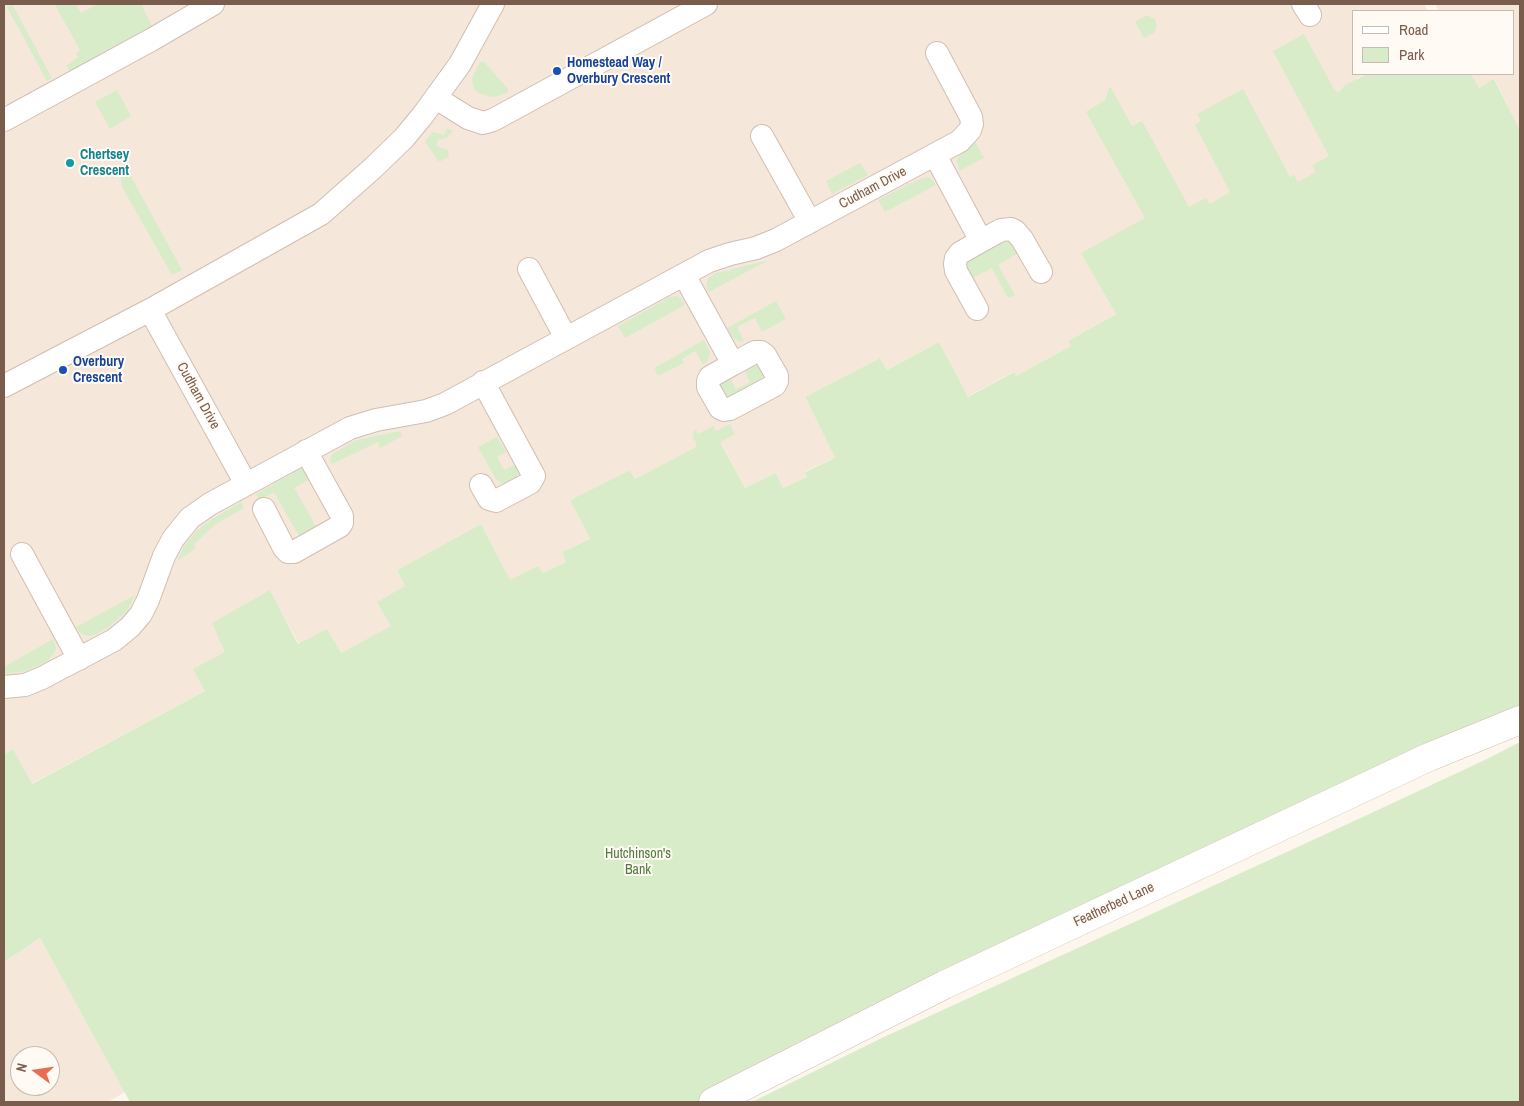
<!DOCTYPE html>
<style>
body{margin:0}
#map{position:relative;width:1524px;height:1106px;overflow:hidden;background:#fdf6ec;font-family:"Archivo Narrow",sans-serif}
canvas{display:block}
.frame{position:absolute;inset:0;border:5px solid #7a5c4d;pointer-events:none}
.legend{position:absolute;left:1352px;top:10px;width:162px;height:65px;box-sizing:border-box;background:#fffaf3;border:1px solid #cabbb1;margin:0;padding:6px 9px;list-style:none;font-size:15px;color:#7a5c4d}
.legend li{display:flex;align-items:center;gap:10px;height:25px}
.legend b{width:25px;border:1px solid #cabbb1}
.north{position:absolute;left:10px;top:1046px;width:50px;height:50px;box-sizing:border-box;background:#fffaf3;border:1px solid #cabbb1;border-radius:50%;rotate:284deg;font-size:14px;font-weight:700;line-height:20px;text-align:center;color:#7a5c4d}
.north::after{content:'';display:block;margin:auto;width:18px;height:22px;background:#e76f51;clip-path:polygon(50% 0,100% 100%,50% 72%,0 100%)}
</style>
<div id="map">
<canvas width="1524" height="1106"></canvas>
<div class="frame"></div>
<ul class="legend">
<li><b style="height:6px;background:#fff"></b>Road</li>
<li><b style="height:14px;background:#d8ecc9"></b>Park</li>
</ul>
<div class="north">N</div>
</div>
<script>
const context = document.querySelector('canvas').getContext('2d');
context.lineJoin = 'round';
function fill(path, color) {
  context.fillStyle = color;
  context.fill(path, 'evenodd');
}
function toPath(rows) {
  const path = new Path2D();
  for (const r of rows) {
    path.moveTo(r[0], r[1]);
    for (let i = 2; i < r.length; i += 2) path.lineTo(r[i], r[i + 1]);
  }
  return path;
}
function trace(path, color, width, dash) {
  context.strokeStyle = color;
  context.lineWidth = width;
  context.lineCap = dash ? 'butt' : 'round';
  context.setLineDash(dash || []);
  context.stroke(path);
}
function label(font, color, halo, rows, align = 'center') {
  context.font = font + ' "Archivo Narrow",sans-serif';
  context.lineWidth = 4;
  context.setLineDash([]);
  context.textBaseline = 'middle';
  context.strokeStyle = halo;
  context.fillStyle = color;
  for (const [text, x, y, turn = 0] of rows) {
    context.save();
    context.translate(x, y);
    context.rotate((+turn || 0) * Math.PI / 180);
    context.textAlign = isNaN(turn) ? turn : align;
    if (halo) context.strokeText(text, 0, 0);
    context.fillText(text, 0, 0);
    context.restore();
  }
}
const residential = toPath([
 [4,4,1424,4,1428,11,1353,11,1353,74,1367,74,1357,78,1355,169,1082,253,1116,314,1068,341,1071,346,1016,376,1013,372,967,397,939,342,887,370,880,358,805,397,835,458,805,471,807,477,783,488,776,473,745,488,722,445,696,447,635,479,630,470,570,500,590,539,562,552,566,562,542,574,538,566,510,581,481,524,397,570,405,586,392,626,341,653,299,644,270,591,225,652,205,691,31,784,13,749,4,754],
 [1435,4,1520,4,1520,130,1495,80,1478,88,1471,74,1513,74,1513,11,1439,11],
 [40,938,125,1092,108,1102,4,1102,4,962],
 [20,1056,50,1056,50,1086,20,1086]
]);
const green = toPath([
 [12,4,52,78,47,81,7,7],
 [58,4,76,4,81,13,98,4,137,4,138,6,141,4,152,26,71,72,66,66,78,57,76,53,80,50,55,5],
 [1145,16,1149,16,1155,19,1157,26,1154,33,1144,38,1135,22],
 [1304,34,1334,89,1338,93,1345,85,1367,74,1471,74,1479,88,1494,79,1520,130,1520,710,700,1102,130,1102,40,938,4,962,4,754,13,749,32,784,205,691,193,669,225,652,212,623,270,590,298,644,327,629,341,653,391,626,377,602,405,586,397,570,481,524,510,580,538,566,543,573,566,562,562,552,590,539,570,500,630,470,635,479,696,447,696,443,693,436,694,435,693,432,696,430,698,434,713,426,716,431,730,424,735,434,720,442,745,488,776,473,783,488,807,477,805,472,835,458,805,397,880,358,887,370,939,342,968,397,1014,372,1016,376,1071,346,1068,341,1116,314,1081,253,1145,218,1086,112,1105,100,1110,86,1132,126,1142,121,1189,207,1206,198,1210,204,1230,192,1195,125,1201,121,1197,114,1243,89,1290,177,1294,175,1298,182,1316,172,1312,165,1329,156,1273,51],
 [480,62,484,62,508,89,508,92,499,96,491,97,479,93,474,89,472,81,473,76],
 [117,90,131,116,110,129,95,102],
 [447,128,453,131,446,138,438,140,436,146,448,150,449,157,441,161,438,161,425,141,433,132,444,135],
 [975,142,984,158,959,171,957,161,960,153],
 [126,161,130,172,129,173,182,270,172,275,122,187,120,172,123,162],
 [860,163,868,175,832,194,826,181],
 [926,177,930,178,936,185,885,212,878,200,917,180],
 [1001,240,1009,240,1020,252,998,265,1015,295,1008,298,992,268,971,279,965,269,966,263,970,258],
 [769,260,709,292,706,286,708,278,716,273],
 [676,296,681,298,685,305,625,338,618,326,670,297],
 [776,301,786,319,762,332,755,318,737,327,744,341,739,342,732,337,727,328],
 [704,340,710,352,708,361,703,364,695,351,682,359,684,363,658,376,654,368],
 [756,363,760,365,764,373,762,379,729,397,725,396,719,388,719,383,729,376,736,389,750,382,743,368],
 [400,431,402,436,380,448,378,442,332,464,330,460,332,454,357,440],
 [497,437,506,452,497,457,504,470,517,464,519,470,516,480,508,484,500,483,496,479,478,447],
 [300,469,303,469,310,479,294,488,316,526,299,536,274,492,259,500,256,494],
 [241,502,244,508,216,524,195,543,195,549,177,561,184,546,196,531,212,519],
 [135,595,127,611,110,626,97,634,90,636,84,635,79,632,76,627],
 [53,639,55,644,56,650,48,661,26,671,4,674,4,667],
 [1520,742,1520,1102,752,1102,884,1037,1365,816,1489,758]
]);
const minor = toPath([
 [1303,4,1310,15],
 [436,98,468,118,483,123,493,120,706,4],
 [4,120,151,40,213,4],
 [762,136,810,222],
 [935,155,981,241],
 [529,269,566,338],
 [684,275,733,364,710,377,708,381,708,387,720,408,724,410,730,409,775,385,777,381,777,376,765,355,761,352,755,352,733,364],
 [977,309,956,271,955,264,956,258,960,253,981,241,1001,230,1011,229,1015,231,1022,239,1041,272],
 [150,310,246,484],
 [4,386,150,310,321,214,373,168,404,138,423,115,460,64,493,4],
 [481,485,489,499,496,501,530,483,534,476,483,382],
 [264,509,284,548,288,552,294,552,340,526,342,523,342,516,306,451],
 [22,554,79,659],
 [4,687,25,685,42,678,114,640,130,627,141,614,148,600,164,556,173,539,190,518,210,504,350,428,376,420,426,411,445,404,709,261,730,254,756,248,776,240,960,141,970,130,972,124,971,117,937,53]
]);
const tertiary = toPath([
 [713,1102,944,985,1429,757,1520,720]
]);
const markers = [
 [557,71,5,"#1a4fb4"],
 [70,163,5,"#0f9aa8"],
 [63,370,5,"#1a4fb4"]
];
const transitNames = [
 ["Homestead Way /",567,63],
 ["Overbury Crescent",567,79],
 ["Overbury",73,362],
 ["Crescent",73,378]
];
const cultureNames = [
 ["Chertsey",80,155],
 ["Crescent",80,171]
];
const streetNames = [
 ["Cudham Drive",873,188,-28],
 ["Cudham Drive",198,396,61],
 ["Featherbed Lane",1114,905,-25]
];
const parkNames = [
 ["Hutchinson's",638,854],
 ["Bank",638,870]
];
fill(residential, '#f5e8da');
fill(green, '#d8ecc9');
trace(minor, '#d1beb0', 24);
trace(tertiary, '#d1beb0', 29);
trace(minor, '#fff', 22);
trace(tertiary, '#fff', 28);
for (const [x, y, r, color] of markers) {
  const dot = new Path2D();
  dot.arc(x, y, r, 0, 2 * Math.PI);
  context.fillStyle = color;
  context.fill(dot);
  trace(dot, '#fffaf3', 2);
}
label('bold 14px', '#164399', '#fffaf3', transitNames, 'left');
label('bold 14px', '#0d838f', '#fffaf3', cultureNames, 'left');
label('14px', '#7a5c4d', '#fffaf3', streetNames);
label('14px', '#537a41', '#fffaf3', parkNames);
</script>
